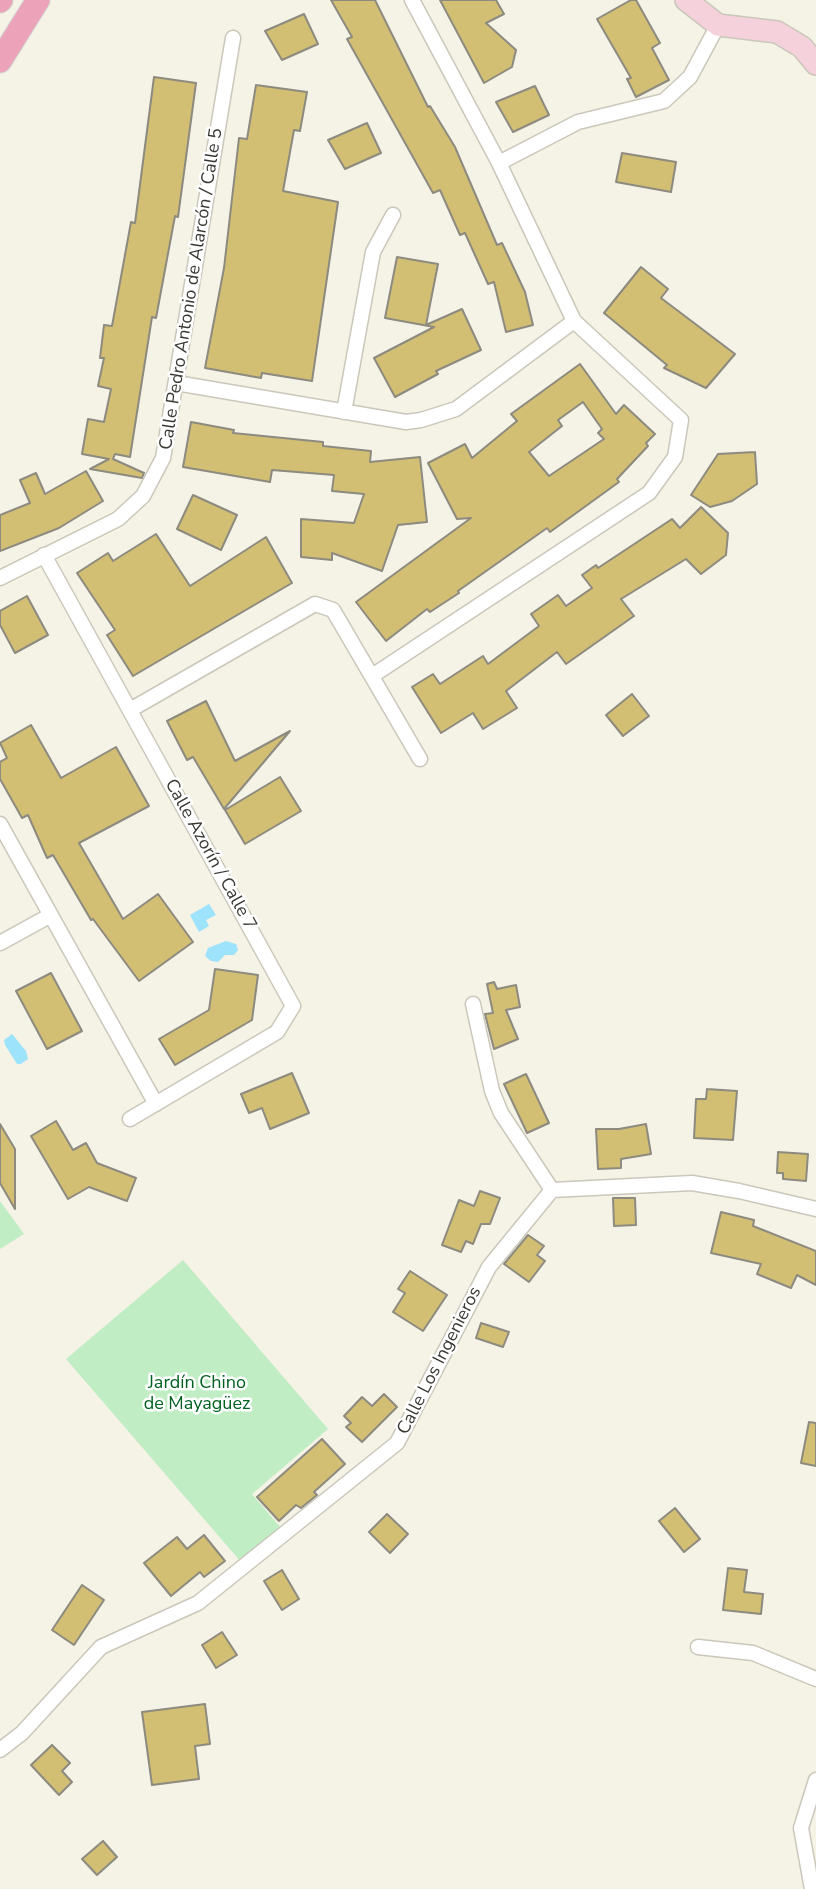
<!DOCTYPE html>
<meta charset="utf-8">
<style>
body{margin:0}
canvas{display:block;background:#f5f2e6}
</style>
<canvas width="816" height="1889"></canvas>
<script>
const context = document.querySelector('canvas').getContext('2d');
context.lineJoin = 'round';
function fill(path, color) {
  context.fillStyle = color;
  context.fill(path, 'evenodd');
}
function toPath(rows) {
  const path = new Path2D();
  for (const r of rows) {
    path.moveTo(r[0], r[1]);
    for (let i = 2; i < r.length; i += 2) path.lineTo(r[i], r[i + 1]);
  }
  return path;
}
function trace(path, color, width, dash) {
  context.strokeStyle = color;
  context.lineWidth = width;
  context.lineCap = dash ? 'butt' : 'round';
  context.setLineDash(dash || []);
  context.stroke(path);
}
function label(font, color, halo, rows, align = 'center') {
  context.font = font + ' "Nunito Sans",sans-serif';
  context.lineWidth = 5;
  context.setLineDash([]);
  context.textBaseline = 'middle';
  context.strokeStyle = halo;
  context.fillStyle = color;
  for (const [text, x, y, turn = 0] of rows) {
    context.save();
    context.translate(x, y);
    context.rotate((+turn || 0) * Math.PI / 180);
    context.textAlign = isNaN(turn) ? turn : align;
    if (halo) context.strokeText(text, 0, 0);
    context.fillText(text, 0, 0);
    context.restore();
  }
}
const green = toPath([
 [0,1201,24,1234,0,1249],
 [183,1260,328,1429,252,1494,281,1528,241,1562,66,1359]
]);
const water = toPath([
 [209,904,216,915,206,920,209,926,199,932,190,915],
 [226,941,236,944,238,950,234,955,225,955,218,962,211,961,205,956,208,948],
 [12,1034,26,1051,28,1059,21,1064,17,1064,5,1045,4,1040]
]);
const building = toPath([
 [331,0,375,0,428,107,430,106,455,147,497,245,502,243,525,292,533,325,506,332,494,282,488,284,465,233,460,235,440,190,433,193,347,39,352,37,331,0],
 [440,0,496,0,504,14,486,23,516,50,512,67,484,83,440,0],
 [631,0,636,0,660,43,652,48,669,80,636,97,627,79,631,78,597,19,631,0],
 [304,14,318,44,282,60,265,31,304,14],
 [154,77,196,83,178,217,175,216,156,318,152,317,130,457,115,454,113,459,144,473,142,478,90,469,109,459,82,454,88,419,104,422,111,389,98,386,104,358,100,358,104,325,112,326,131,222,135,223,154,77],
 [256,85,307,92,300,131,294,130,283,191,338,202,312,381,262,373,261,378,205,368,224,268,239,138,247,139,256,85],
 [535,86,549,115,513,132,496,102,535,86],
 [367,123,381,153,345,169,328,140,367,123],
 [622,153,676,162,671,192,616,182,622,153],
 [397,257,438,264,426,325,462,309,481,350,436,371,438,374,395,397,374,358,434,327,385,318,397,257],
 [641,267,668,289,661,298,735,354,706,388,664,368,667,365,604,313,641,267],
 [580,364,616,414,624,405,655,434,646,443,648,446,617,479,619,482,550,532,547,528,458,591,459,593,430,612,427,609,386,641,356,602,471,518,457,519,428,463,465,444,472,458,517,421,511,414,580,364],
 [583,402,602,429,598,433,604,439,549,476,529,452,562,426,558,420,583,402],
 [191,422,234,430,233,433,323,442,323,446,371,451,370,462,420,457,427,522,398,525,382,571,332,553,332,560,301,557,301,519,354,523,364,494,332,491,334,475,272,470,270,482,183,467,191,422],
 [755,452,757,484,732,501,710,507,691,495,718,454,755,452],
 [86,471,103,501,59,528,0,551,0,515,30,503,20,480,36,473,45,494,86,471],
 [193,495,237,515,221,550,177,529,193,495],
 [701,507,728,533,726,555,701,574,686,559,621,599,634,616,566,664,557,652,506,691,517,708,483,729,473,713,441,733,412,687,433,674,440,684,483,656,488,664,539,626,531,614,558,595,566,606,592,588,582,575,596,565,598,568,672,519,680,528,701,507],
 [156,534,190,586,266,537,292,583,133,676,107,635,115,630,77,573,108,553,113,561,156,534],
 [27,596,48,635,15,653,0,625,0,611,27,596],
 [632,694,649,716,623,736,606,715,632,694],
 [206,701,235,761,290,731,224,809,193,757,187,760,167,721,206,701],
 [31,725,61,778,116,747,149,806,79,843,123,919,158,894,193,942,139,981,93,919,91,920,53,855,47,858,28,815,22,818,0,779,0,762,7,758,0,743,31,725],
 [280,777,301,811,245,844,225,810,280,777],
 [215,969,258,975,252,1020,175,1065,159,1039,209,1010,215,969],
 [51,973,82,1031,47,1049,16,991,51,973],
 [494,982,497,989,516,985,520,1007,506,1010,518,1039,494,1049,485,1014,493,1013,487,984,494,982],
 [292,1073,309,1113,270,1129,262,1108,249,1113,241,1094,292,1073],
 [526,1074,549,1123,527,1133,504,1084,526,1074],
 [707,1089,737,1091,733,1140,694,1138,696,1099,706,1099,707,1089],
 [56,1121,73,1150,86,1143,97,1163,136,1178,127,1201,89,1187,68,1199,31,1136,56,1121],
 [0,1124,15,1149,15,1209,0,1183,0,1124],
 [646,1124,651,1154,621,1159,621,1168,598,1169,596,1129,619,1129,646,1124],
 [778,1152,808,1154,806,1181,783,1179,783,1173,777,1173,778,1152],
 [480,1191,500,1198,490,1224,481,1224,473,1244,466,1241,461,1252,442,1245,459,1200,474,1206,480,1191],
 [613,1198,635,1198,636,1225,614,1226,613,1198],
 [721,1212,754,1220,753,1226,816,1251,816,1285,797,1275,791,1288,757,1274,761,1264,711,1253,721,1212],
 [528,1235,544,1246,537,1255,545,1261,529,1282,504,1264,528,1235],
 [410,1271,447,1295,423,1331,393,1312,405,1293,398,1289,410,1271],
 [481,1323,509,1332,503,1347,476,1338,481,1323],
 [384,1394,397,1407,362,1442,346,1427,351,1423,344,1416,362,1397,372,1406,384,1394],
 [809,1422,816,1423,816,1466,801,1463,809,1422],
 [322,1439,345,1464,314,1492,317,1495,301,1508,296,1505,279,1521,257,1497,322,1439],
 [675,1508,700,1539,684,1552,659,1521,675,1508],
 [387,1514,408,1534,390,1553,369,1532,387,1514],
 [204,1535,225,1561,204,1577,200,1572,171,1596,144,1563,177,1537,187,1549,204,1535],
 [728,1568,747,1570,744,1592,763,1594,761,1614,723,1610,728,1568],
 [282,1570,299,1599,282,1610,264,1581,282,1570],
 [82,1585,104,1600,74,1645,52,1630,82,1585],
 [222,1632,237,1655,216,1668,202,1645,222,1632],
 [205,1704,210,1744,195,1746,199,1779,152,1785,142,1712,205,1704],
 [52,1745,70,1763,62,1771,72,1782,59,1795,31,1765,52,1745],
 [103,1841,117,1857,97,1875,82,1859,103,1841]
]);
const street = toPath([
 [499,163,578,122,664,101,690,77,718,25],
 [176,383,406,422,421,420,456,409,574,321],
 [344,412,373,252,393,215],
 [44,555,293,1006,277,1032,130,1119],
 [0,578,118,519,143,496,163,458,233,38],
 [372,676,649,493,675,457,681,420,574,321,499,163,412,0],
 [130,710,315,604,333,610,420,759],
 [0,824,156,1104],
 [0,943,51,915],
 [473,1004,492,1091,501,1113,552,1190],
 [698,1647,753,1653,816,1679],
 [0,1750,22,1733,101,1647,198,1603,397,1443,489,1267,552,1190,692,1183,739,1191,816,1209],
 [812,1889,801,1828,816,1780]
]);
const secondary = toPath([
 [686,0,718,25,777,32,802,47,816,64]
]);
const primary = toPath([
 [0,1,1,0],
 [0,61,38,0]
]);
const streetNames = [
 ["Calle Pedro Antonio de Alarcón / Calle 5",192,289,-81],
 ["Calle Azorín / Calle 7",210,855,61],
 ["Calle Los Ingenieros",440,1361,-63]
];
const parkNames = [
 ["Jardín Chino",197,1384],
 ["de Mayagüez",197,1405]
];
fill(green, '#c0edc4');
fill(water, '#9de3fc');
fill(building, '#d2bf74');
trace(building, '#8d8a7f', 2);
trace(street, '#cac7bb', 17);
trace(secondary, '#cac7bb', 24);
trace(primary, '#d3d3d2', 25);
trace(street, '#fff', 14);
trace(secondary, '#f5d1dc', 21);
trace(primary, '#eca3b9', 23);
label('18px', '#393833', '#fff', streetNames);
label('18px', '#006120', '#fff', parkNames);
</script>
